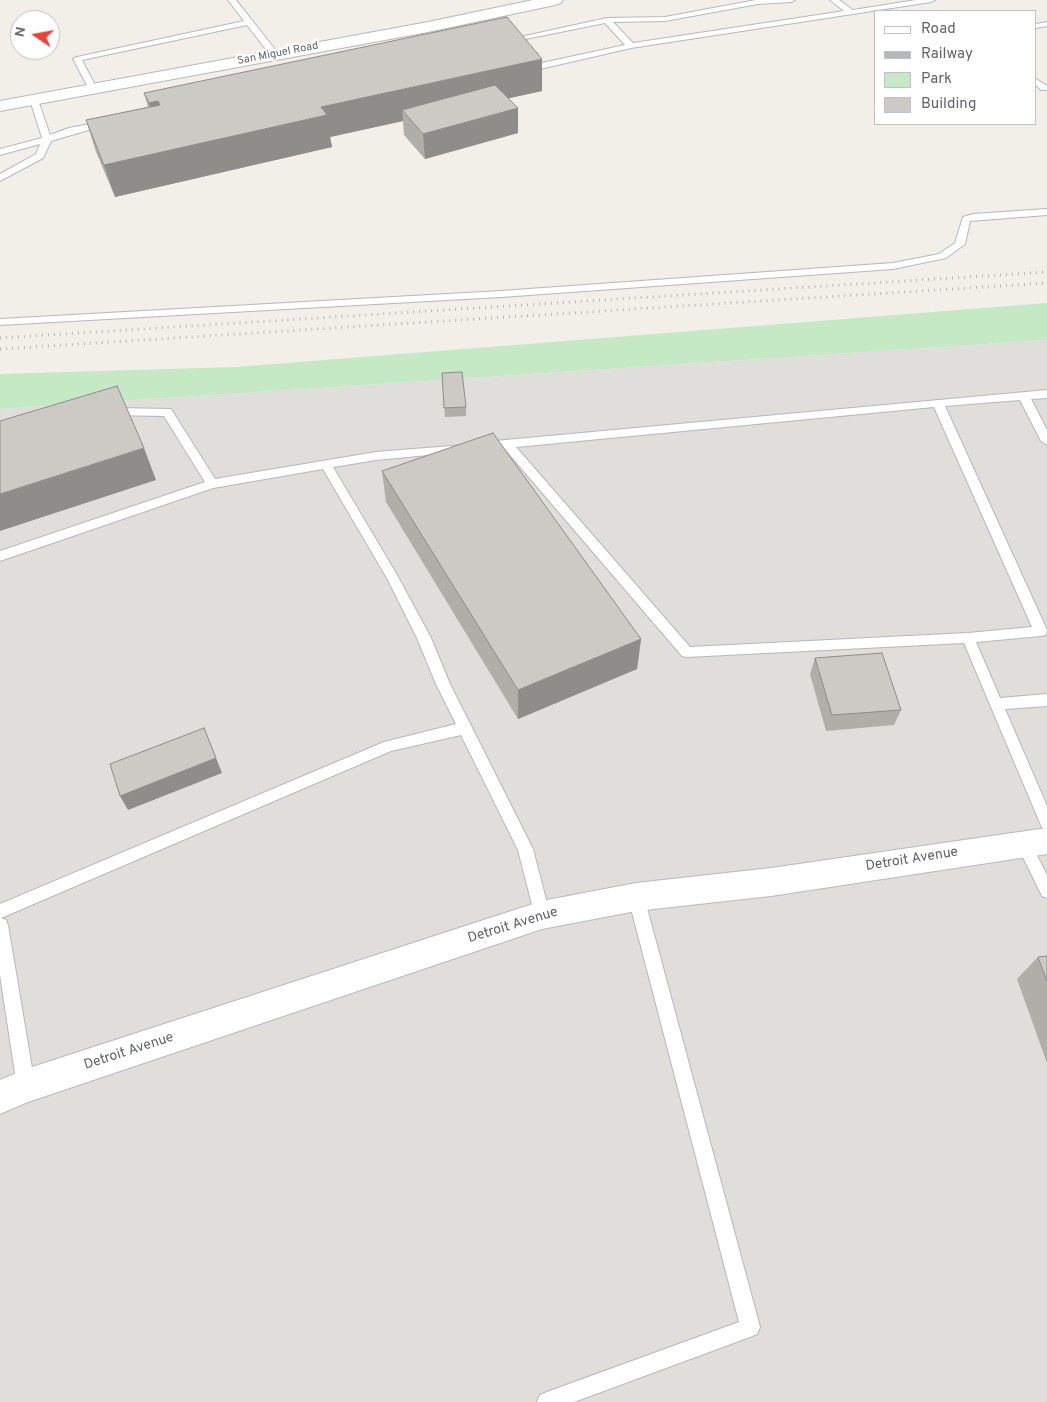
<!DOCTYPE html>
<style>
body{margin:0}
#map{position:relative;width:1047px;height:1402px;overflow:hidden;background:#f1efe8;font-family:Overpass,sans-serif}
canvas{display:block}
.legend{position:absolute;left:874px;top:10px;width:162px;height:115px;box-sizing:border-box;background:#fff;border:1px solid #bfc1c3;margin:0;padding:6px 9px;list-style:none;font-size:15px;color:#5f6368}
.legend li{display:flex;align-items:center;gap:10px;height:25px}
.legend b{width:25px;border:1px solid #bfc1c3}
.north{position:absolute;left:10px;top:10px;width:50px;height:50px;box-sizing:border-box;background:#fff;border:1px solid #bfc1c3;border-radius:50%;rotate:282deg;font-size:14px;font-weight:700;line-height:20px;text-align:center;color:#5f6368}
.north::after{content:'';display:block;margin:auto;width:18px;height:22px;background:#ea4335;clip-path:polygon(50% 0,100% 100%,50% 72%,0 100%)}
</style>
<div id="map">
<canvas width="1047" height="1402"></canvas>
<ul class="legend">
<li><b style="height:6px;background:#fff"></b>Road</li>
<li><b style="height:6px;background:#b6b7b8"></b>Railway</li>
<li><b style="height:14px;background:#c5e8c5"></b>Park</li>
<li><b style="height:14px;background:#cccac5"></b>Building</li>
</ul>
<div class="north">N</div>
</div>
<script>
const context = document.querySelector('canvas').getContext('2d');
context.lineJoin = 'round';
function fill(path, color) {
  context.fillStyle = color;
  context.fill(path, 'evenodd');
}
function toPath(rows) {
  const path = new Path2D();
  for (const r of rows) {
    path.moveTo(r[0], r[1]);
    for (let i = 2; i < r.length; i += 2) path.lineTo(r[i], r[i + 1]);
  }
  return path;
}
function trace(path, color, width, dash) {
  context.strokeStyle = color;
  context.lineWidth = width;
  context.lineCap = dash ? 'butt' : 'round';
  context.setLineDash(dash || []);
  context.stroke(path);
}
function label(font, color, halo, rows, align = 'center') {
  context.font = font + ' Overpass,sans-serif';
  context.lineWidth = 4.5;
  context.setLineDash([]);
  context.textBaseline = 'middle';
  context.strokeStyle = halo;
  context.fillStyle = color;
  for (const [text, x, y, turn = 0] of rows) {
    context.save();
    context.translate(x, y);
    context.rotate((+turn || 0) * Math.PI / 180);
    context.textAlign = isNaN(turn) ? turn : align;
    if (halo) context.strokeText(text, 0, 0);
    context.fillText(text, 0, 0);
    context.restore();
  }
}
const industrial = toPath([
 [1047,340,1047,1402,0,1402,0,409]
]);
const green = toPath([
 [1047,303,1047,340,0,409,0,374,236,367]
]);
const lane = toPath([
 [228,0,236,0,277,52,277,56,271,56,247,25,82,60,97,89,93,92,89,89,73,59,77,57,244,21,228,0],
 [756,0,795,0,791,2,758,4,665,21,613,22,633,43,844,11,830,0,839,0,853,10,916,0,935,0,931,2,631,48,540,69,536,66,537,64,625,45,605,23,506,43,502,41,607,18,665,17,756,0],
 [1047,22,1047,26,1036,28,1036,24,1047,22],
 [1036,79,1047,86,1047,90,1041,90,1036,85,1036,79],
 [34,97,38,100,50,135,69,128,105,121,109,124,51,141,43,158,0,181,0,174,36,154,40,144,0,155,0,149,42,138,30,100,34,97],
 [1047,209,1047,215,970,221,965,244,946,258,893,269,501,297,0,325,0,319,501,291,893,263,939,254,955,243,963,217,973,214,1047,209],
 [1047,390,1047,398,1031,399,1047,430,1047,445,1041,441,1020,400,945,406,1047,630,1046,635,1041,636,976,642,1000,698,1047,694,1047,706,1005,709,1047,806,1047,830,1042,828,1040,823,964,643,687,657,682,656,504,448,484,450,478,446,484,442,1047,390],
 [934,407,1032,627,968,633,690,647,516,447,934,407],
 [111,408,171,409,215,479,376,452,464,445,466,448,460,452,376,460,333,467,397,575,431,638,450,684,533,849,550,915,548,920,542,922,536,920,518,850,461,735,391,751,1,918,6,920,8,925,35,1086,32,1092,26,1095,20,1092,17,1086,0,975,0,904,384,742,456,724,436,684,417,638,388,580,323,469,213,488,0,561,0,551,205,482,164,416,107,415,105,412,107,409,111,408],
 [1023,836,1028,838,1047,875,1047,898,1042,896,1016,843,1018,838,1023,836],
 [636,890,641,892,644,897,760,1327,757,1334,750,1337,574,1402,537,1402,540,1395,547,1392,739,1322,628,897,631,892,636,890]
]);
const street = toPath([
 [533,0,563,0,561,3,555,5,428,32,0,111,0,101,428,22,533,0]
]);
const secondary = toPath([
 [1047,828,1047,854,771,896,636,911,542,929,28,1102,0,1114,0,1080,26,1069,542,901,636,883,771,868,1047,828]
]);
const rail = toPath([
 [0,338,1047,272],
 [0,349,1047,283]
]);
const wall = toPath([
 [542,91,508,98,518,133,425,159,404,135,403,121,330,137,332,147,115,197,96,152,86,120,148,107,144,93],
 [442,373,466,407,466,416,445,417],
 [382,471,641,639,637,669,518,719,386,502],
 [815,658,901,710,894,725,826,731,810,674],
 [1047,956,1047,1063,1017,979,1038,957]
]);
const shadedWall = toPath([
 [542,59,542,91,411,120,402,110,403,121,330,137,332,147,115,197,104,165,321,107],
 [158,101,166,133,158,134,149,103],
 [518,108,518,133,425,159,423,134],
 [144,448,156,480,0,531,0,494],
 [641,639,637,669,518,719,518,690],
 [204,728,222,773,128,810,120,796]
]);
const building = toPath([
 [507,17,542,59,321,107,327,115,104,165,86,120,160,105,158,101,149,103,144,93,507,17],
 [495,85,518,108,423,134,402,110,495,85],
 [462,372,466,407,444,408,442,373,462,372],
 [117,386,144,448,0,494,0,421,117,386],
 [493,433,641,639,518,690,382,471,493,433],
 [882,653,901,710,832,715,815,658,882,653],
 [204,728,216,758,120,796,110,764,204,728],
 [1047,956,1047,981,1038,957,1047,956]
]);
const farStreetnames = [
 ["San Miguel Road",278,54,-11]
];
const streetNames = [
 ["Detroit Avenue",912,860,-9],
 ["Detroit Avenue",513,926,-17],
 ["Detroit Avenue",129,1052,-18]
];
fill(industrial, '#e0deda');
fill(green, '#c5e8c5');
trace(lane, '#b5b8bc', 2);
trace(street, '#b5b8bc', 2);
trace(secondary, '#b6babf', 2);
fill(lane, '#fff');
fill(street, '#fff');
fill(secondary, '#fff');
trace(rail, '#b6b7b8', 3, [1, 5]);
fill(wall, '#afaea9');
fill(shadedWall, '#8f8d8a');
fill(building, '#cccac5');
trace(building, '#8f8d8a', 1);
label('11px', '#5f6368', '#fff', farStreetnames);
label('14px', '#5f6368', '#fff', streetNames);
</script>
